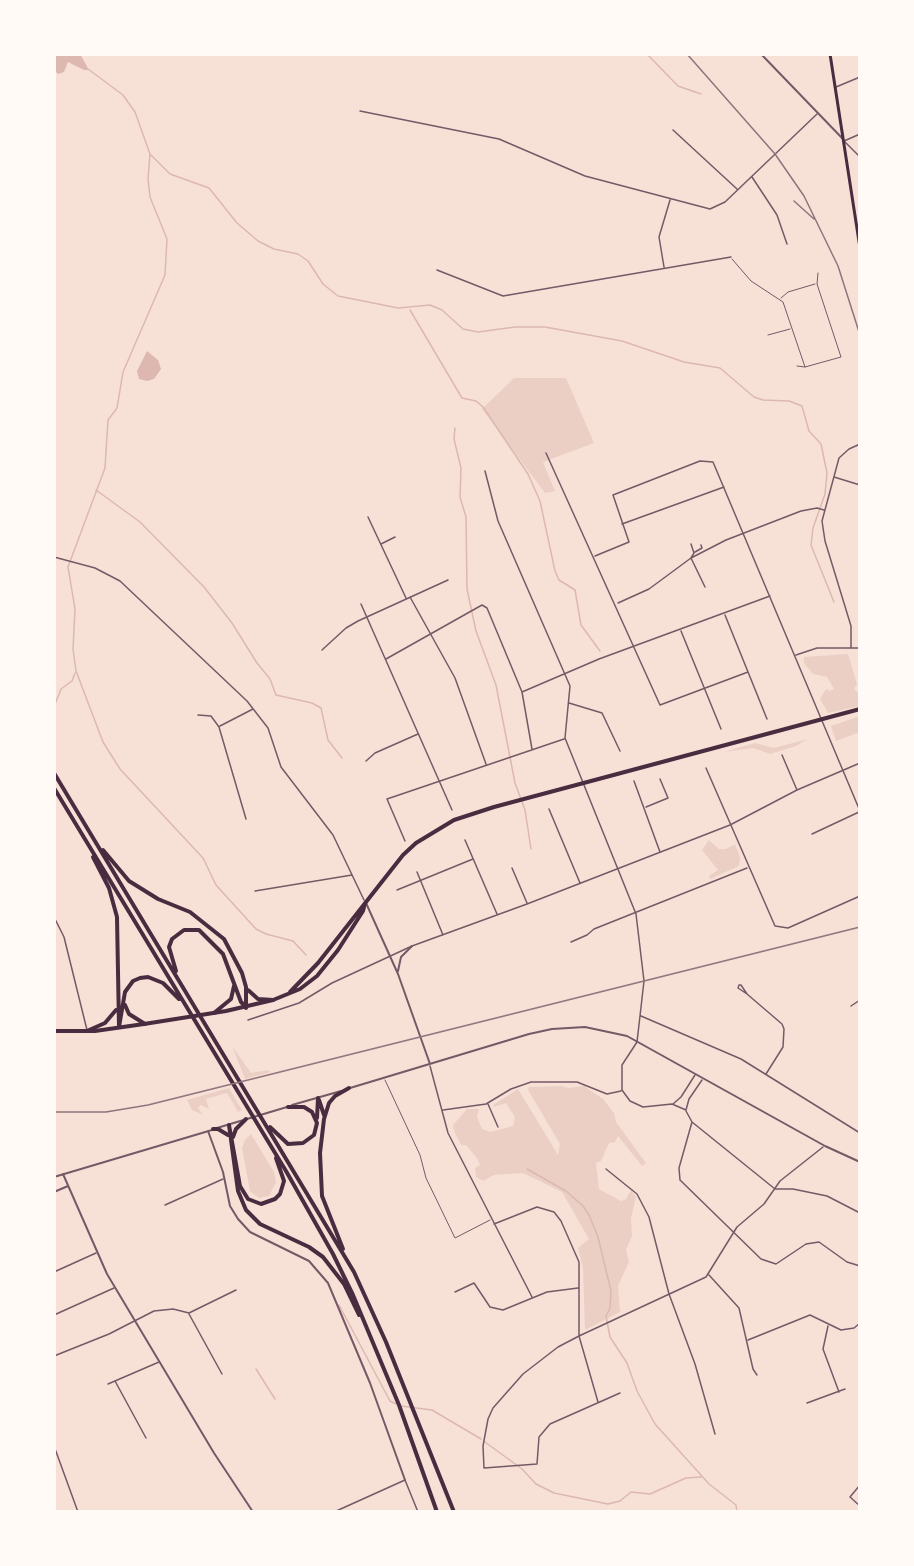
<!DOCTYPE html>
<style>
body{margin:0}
#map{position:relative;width:914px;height:1566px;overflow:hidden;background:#f7e1d7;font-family:Quicksand,sans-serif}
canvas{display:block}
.frame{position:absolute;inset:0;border:56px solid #fffaf5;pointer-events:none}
</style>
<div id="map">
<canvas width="914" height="1566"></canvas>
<div class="frame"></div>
</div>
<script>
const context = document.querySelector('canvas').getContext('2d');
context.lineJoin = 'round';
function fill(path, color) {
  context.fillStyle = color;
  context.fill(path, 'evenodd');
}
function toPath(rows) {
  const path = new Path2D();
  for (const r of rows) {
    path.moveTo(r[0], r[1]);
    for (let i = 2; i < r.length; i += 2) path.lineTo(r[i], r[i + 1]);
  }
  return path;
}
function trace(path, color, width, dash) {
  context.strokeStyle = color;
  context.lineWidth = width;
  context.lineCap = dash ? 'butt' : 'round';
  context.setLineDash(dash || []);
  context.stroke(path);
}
const green = toPath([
 [514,378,566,378,594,443,543,462,555,491,545,493,482,409],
 [848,654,857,684,854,689,860,694,860,706,828,713,820,699,826,689,830,691,834,689,827,677,813,674,804,663,804,657],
 [860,716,860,732,836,741,831,726],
 [808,739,796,746,770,754,753,748,724,752,755,743,774,748],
 [709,840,719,849,726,849,735,844,740,857,739,866,710,879,709,876,718,870,702,850],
 [232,1046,251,1073,268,1070,271,1072,245,1079],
 [562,1086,568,1088,584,1086,603,1099,614,1113,616,1122,646,1163,642,1166,618,1136,615,1142,609,1143,601,1161,596,1163,599,1189,621,1201,626,1199,631,1190,636,1197,631,1218,632,1236,626,1250,629,1262,618,1286,620,1312,585,1330,583,1268,578,1248,589,1239,562,1192,523,1173,494,1175,483,1181,476,1177,475,1168,480,1165,477,1158,466,1145,461,1145,454,1131,453,1125,467,1109,479,1109,477,1117,482,1129,490,1132,513,1126,515,1117,506,1103,494,1107,493,1105,518,1089,558,1155,560,1144,528,1090,529,1087],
 [229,1088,242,1110,238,1112,227,1093,206,1099,209,1109,201,1105,198,1108,203,1115,192,1110,187,1100],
 [251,1134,274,1172,276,1182,269,1196,259,1198,250,1191,242,1148,245,1140]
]);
const water = toPath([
 [54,54,80,54,89,70,84,70,68,62,64,72,58,74,54,70],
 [147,351,158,360,161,369,154,379,147,381,139,379,137,371]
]);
const stream = toPath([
 [647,54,678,86,701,94],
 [88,69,123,95,135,112,150,154,148,179,150,197,167,239,165,275,123,372,117,408,108,420,105,468,68,567,75,609,73,649,76,671,103,742,120,769,203,858,216,885,256,929,266,934,293,941,306,955],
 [151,155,170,174,209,188,237,223,258,241,274,249,298,254,308,261,323,284,338,296,398,308,430,305,442,310,463,329,478,332,515,327,545,327,622,341,684,362,720,368,754,397,763,400,789,401,802,406,809,431,821,444,827,473,825,494,813,528,811,545,834,602],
 [410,310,462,398,476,401,483,407,528,474,540,501,555,571,559,580,575,590,581,625,600,651],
 [455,428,454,439,461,468,460,497,466,517,467,589,476,631,496,685,515,783,525,810,531,849],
 [96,490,140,522,204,587,232,623,257,663,270,679,276,695,312,703,321,708,328,740,342,758],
 [54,707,61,689,72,681,75,673],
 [527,1169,566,1191,583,1206,589,1215,598,1237,611,1291,610,1308,606,1316,610,1337,627,1363,637,1391,655,1424,709,1484,736,1505,737,1512],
 [339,1305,390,1401,396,1404],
 [256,1369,275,1399],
 [401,1406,432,1410,481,1439],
 [485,1442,522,1469,536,1484,554,1493,608,1504,620,1501,631,1492,650,1494,686,1478,701,1477]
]);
const service = toPath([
 [732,259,751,281,783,302,805,367],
 [781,298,788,292,815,284],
 [768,335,790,329],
 [797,366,805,367,841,357,817,284,818,273],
 [385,1080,420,1155,426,1178,455,1238,490,1220]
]);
const minor = toPath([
 [836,87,860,77],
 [360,111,499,139,585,176,710,209,725,202,817,114],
 [673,130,737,189],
 [860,134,844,141,860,157],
 [752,177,777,215,787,244],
 [664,267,659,237,670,200],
 [437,270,503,296,731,257],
 [546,453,660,705,748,672],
 [485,471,498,521,570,686,565,738,636,914,644,981,637,1042,622,1065,622,1090,630,1101,643,1107,672,1104,686,1110],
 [834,477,860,485],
 [368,517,406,598],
 [622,524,724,487],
 [381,544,395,537],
 [691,544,694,553,691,558,705,587],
 [695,552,702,548,701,545],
 [595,556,629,542,613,495,700,461,713,462,860,811],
 [54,557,95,568,120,581,247,701,268,728,281,767,333,835,364,900],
 [410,597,455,678,486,764],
 [618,603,649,589,691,558,726,540,801,511,817,508,824,510],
 [361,604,452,810],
 [725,615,767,719],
 [681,631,721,729],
 [851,648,851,626,825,541,822,521,839,458,849,449,860,444],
 [322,650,346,628,358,621,448,580],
 [796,655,817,648,860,648],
 [386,659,482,605,487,608,522,692,532,749],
 [522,692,599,659,770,596],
 [569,703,602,713,620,751],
 [198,715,211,716,219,727,246,819],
 [220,726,253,709],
 [782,755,797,790],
 [366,761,375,753,418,734],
 [706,768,775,926,788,928,860,896],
 [634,781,660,852],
 [646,807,668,798,660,779],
 [549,809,580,883],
 [812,834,859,812],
 [465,840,497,914],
 [405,841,387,799,564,739],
 [512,868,527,903],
 [417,872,443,935],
 [397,890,473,859],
 [255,891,352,875],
 [55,919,64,937,87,1030],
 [571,942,587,935,594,929,747,868],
 [739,985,741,985,747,994,738,988,739,985],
 [747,994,782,1024,784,1029,783,1047,766,1074],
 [851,1006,860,1000],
 [641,1016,741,1059,860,1133],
 [248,1020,299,1003,332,983,412,946,527,904,730,825,797,790,860,763],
 [430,1066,448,1133,532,1297],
 [488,1104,498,1127],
 [673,1104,681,1097,695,1075],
 [443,1110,486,1104,511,1089,531,1082,577,1082,607,1094,621,1091],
 [686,1110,689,1099,702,1080],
 [686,1111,692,1122,775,1189,793,1189,827,1196,860,1213],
 [692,1122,679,1168,680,1180,761,1259,776,1264,806,1244,819,1242,847,1262,860,1266],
 [606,1169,637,1194,649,1217,669,1294,695,1364,715,1434],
 [165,1205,223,1179],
 [494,1224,537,1207,554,1212,561,1221,579,1262,579,1336,598,1402],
 [54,1272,96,1253],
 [709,1275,739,1308,753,1369,757,1375],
 [455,1292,474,1283,490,1307,503,1310,547,1292,578,1288],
 [189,1314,222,1374],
 [54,1315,114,1288],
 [828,1326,823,1349,839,1392],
 [748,1340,810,1315,841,1330,854,1328,860,1323],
 [54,1356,109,1334,154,1311,173,1309,189,1313,236,1290],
 [115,1381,146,1438],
 [108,1384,159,1362],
 [620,1393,550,1424,539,1437,537,1464,484,1468,483,1446,488,1419,493,1408,523,1374,558,1347,579,1336,706,1277,737,1227,764,1204,780,1181,823,1147],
 [807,1403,845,1389],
 [54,1446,78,1512],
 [860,1485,850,1497,860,1506],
 [334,1512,405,1480,418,1512]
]);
const tertiary = toPath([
 [761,54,842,138],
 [366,903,398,974,430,1064],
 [398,971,401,957,412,946],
 [350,1088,529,1034,552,1029,585,1027,627,1036,825,1146,860,1162],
 [292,1105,341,1091],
 [217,1128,287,1107],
 [208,1131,223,1172,230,1206,238,1219,250,1232,309,1261,328,1283,370,1383,405,1480],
 [63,1174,107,1274,214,1453,253,1512],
 [54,1177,212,1130],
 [54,1192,68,1186]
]);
const primary = toPath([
 [830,54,860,248]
]);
const trunk = toPath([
 [290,992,318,963,403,855,416,843,454,820,494,807,860,709],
 [54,1031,95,1031,144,1024,226,1011,273,1000,300,989,317,976,338,950,363,911,365,903]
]);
const motorway = toPath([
 [54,773,354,1272],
 [54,788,286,1171,333,1254,353,1295,399,1405,437,1512],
 [103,850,129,881,158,899,190,912,224,939,242,973,246,987,246,1008],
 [93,857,109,888,117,917,119,1027],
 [176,971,169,947,172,939,184,930,199,930,223,954,241,1002,246,1007],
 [248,990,258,999,273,1000],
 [125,1005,129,1014,145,1024],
 [214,1013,231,999,234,986],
 [119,1027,125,992,133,981,140,978,148,977,163,983,179,999],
 [87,1031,105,1023,116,1010],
 [319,1100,324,1115],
 [317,1118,318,1098],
 [229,1125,238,1191,246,1210,260,1224,309,1247,323,1257,344,1284,359,1315],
 [229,1125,240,1186,248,1199,261,1204,275,1199,280,1194,284,1181,276,1158],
 [270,1127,288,1144,303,1143,314,1135,317,1123,312,1112,304,1107,288,1107],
 [213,1129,218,1129,228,1135],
 [233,1137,236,1129,246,1119],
 [343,1249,322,1196,320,1153,324,1119,329,1103,335,1096,349,1088],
 [354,1272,386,1342,454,1512]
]);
const rail = toPath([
 [687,54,775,154,804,196,838,266,860,335],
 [794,201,814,219],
 [54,1112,106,1112,148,1105,860,927]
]);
fill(green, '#ebcfc5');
fill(water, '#dcb8b0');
trace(stream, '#dcb8b0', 1.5);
trace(service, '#755966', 1);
trace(minor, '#755966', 1.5);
trace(tertiary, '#755966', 2);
trace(primary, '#4a2c40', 3);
trace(trunk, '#4a2c40', 4);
trace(motorway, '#4a2c40', 4);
trace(rail, '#8f747c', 1.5);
</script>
